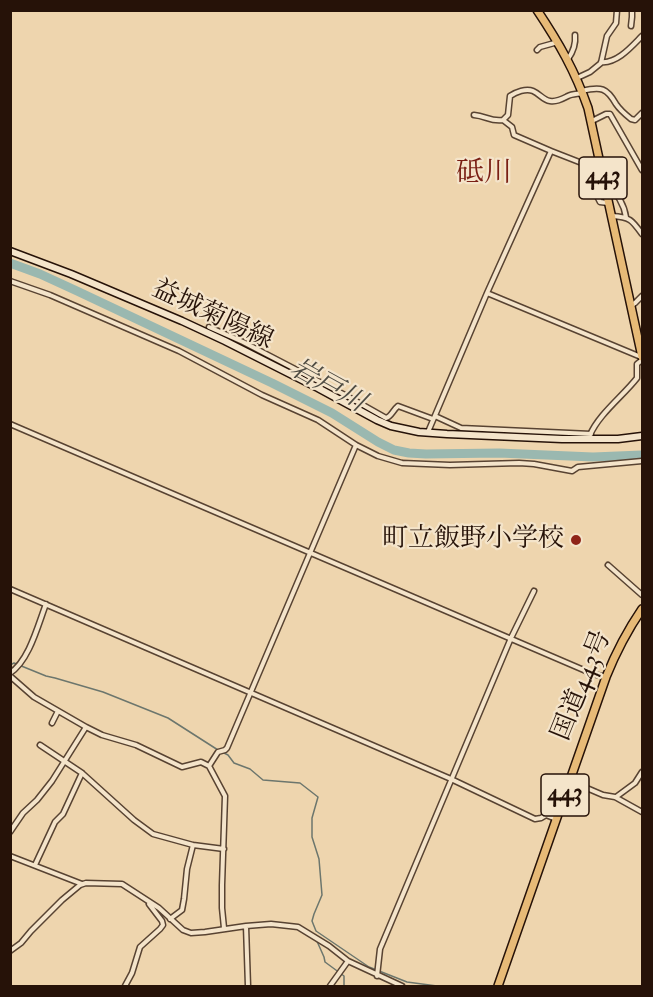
<!DOCTYPE html>
<html>
<head>
<meta charset="utf-8">
<style>
  body { margin:0 }
  #map { position:relative; width:653px; height:997px; overflow:hidden; background:#eed5ae; font-family:"IM FELL Double Pica",serif }
  canvas { display:block }
  .frame { position:absolute; inset:0; border:12px solid #261208; pointer-events:none }
</style>
</head>
<body>
<div id="map">
<canvas width="653" height="997"></canvas>
<div class="frame"></div>
</div>
<script>
const g = document.querySelector('canvas').getContext('2d');
g.lineJoin = 'round';
function stroke(path, color, width, dash) {
  g.strokeStyle = color;
  g.lineWidth = width;
  g.lineCap = dash ? 'butt' : 'round';
  g.setLineDash(dash || []);
  g.stroke(path);
}
function label(font, color, halo, rows, align = 'center') {
  g.font = font + ' "IM FELL Double Pica","Noto Serif JP",serif';
  g.lineWidth = 4.5;
  g.setLineDash([]);
  g.textBaseline = 'middle';
  g.strokeStyle = halo;
  g.fillStyle = color;
  for (const [text, x, y, turn = 0] of rows) {
    g.save();
    g.translate(x, y);
    g.rotate((+turn || 0) * Math.PI / 180);
    g.textAlign = isNaN(turn) ? turn : align;
    if (halo) g.strokeText(text, 0, 0);
    g.fillText(text, 0, 0);
    g.restore();
  }
}
stroke(new Path2D(`
  M10 665 14 663 46 676 55 678 103 692 168 718 218 750
  M222 752 228 755 234 763 250 769 263 780 300 783 318 797 312 818V837L319 859 322 895 314 914 312 921 316 931 369 967 407 982 437 986
  M316 939 324 957 325 962 344 976V986`), '#6c766d', 1.5);
stroke(new Path2D(`
  M10 263 40 274 77 291 272 383 332 413 378 442 394 450 409 453 426 454 499 453 593 457 642 455`), '#9ab8b0', 9);
const minor = new Path2D(`
  M631 26 632 17V10
  M537 50 540 47 558 42
  M568 59C573 52 576 45 575 35
  M601 62C617 64 632 46 642 36
  M577 78 590 72 601 63 607 36 616 23 617 10
  M582 91C601 86 607 88 616 104 620 110 626 115 631 119L635 120 642 113
  M503 120 508 115 510 96C516 92 526 88 533 91 540 94 543 100 550 101 557 102 562 99 568 96 572 94 578 94 582 93
  M592 121 606 114H610L642 170
  M551 151 592 167 598 198 600 202 608 203
  M606 182C616 192 624 203 626 217
  M612 216C630 217 632 220 642 234
  M10 281 50 295 179 351 262 395 318 420 356 445 378 456 402 463 450 465 519 463 534 464 572 471 578 467 642 461
  M487 293 641 357
  M632 305 635 303 642 296
  M209 327 243 342 347 396 386 418C391 417 393 410 398 406L433 419
  M435 416 461 428 591 434
  M10 424 593 674 606 677
  M428 432 487 293 551 151 514 135 512 127 503 120C491 122 486 116 474 115
  M590 435C599 414 623 396 637 378V364L642 360
  M608 565 642 595
  M10 589 451 779 535 819 541 818 546 815 556 819
  M10 673C29 661 38 625 46 604
  M10 676 34 697 86 727 102 735 136 745 182 767 201 762 209 766 225 796 222 885V908L224 928
  M52 723 58 711
  M40 745 82 773 134 820 153 834 193 845 224 849
  M209 766 218 752 225 750 227 748 356 445
  M569 784 589 789 603 795 615 797 642 812
  M616 797 635 783 642 772
  M10 832 23 813 37 800 52 781 86 727
  M10 856 82 884
  M35 865 55 822 63 814 82 773
  M170 919 182 910 184 899 187 869 193 845
  M246 926 248 986
  M10 951 21 943 31 931 62 900 80 885 86 883 122 884 159 908 183 930 191 933 205 932 246 926 271 924 298 927 329 946 348 961 402 986
  M377 976 380 949 511 638 534 591
  M125 986 132 973 140 947 160 929 163 925 162 921 149 904
  M330 986 348 961`);
const secondary = new Path2D(`
  M10 251 71 274 182 321 225 341 318 388 377 420 391 426 419 432 447 434 562 439H618L642 436`);
const trunk = new Path2D(`
  M537 10C559 43 575 71 588 108L642 357
  M498 986 606 677C616 652 627 631 642 609`);
stroke(minor, '#584332', 7);
stroke(secondary, '#261208', 9);
stroke(trunk, '#261208', 10);
stroke(minor, '#f4e4ca', 4);
stroke(secondary, '#f4e4ca', 6);
stroke(trunk, '#e7ba77', 7);
for (const [x, y, r, color] of [
  [576,540,6,"#8f2418"]
]) {
  const dot = new Path2D();
  dot.arc(x, y, r, 0, 2 * Math.PI);
  g.fillStyle = color;
  g.fill(dot);
  stroke(dot, '#f4e4ca', 2);
}
for (const [x, y, w] of [
  [603,178,48],
  [565,795,48]
]) {
  const box = new Path2D();
  box.roundRect(x - w / 2, y - 21, w, 42, 4.5);
  g.fillStyle = '#f4e4ca';
  g.fill(box);
  stroke(box, '#261208', 1.5);
}
label('bold 24px', '#261208', null, [
  ["443",603,178],
  ["443",565,795]
]);
label('26px', '#261208', '#f4e4ca', [
  ["益城菊陽線",212,316,25],
  ["国道443号",583,686,-68]
]);
label('26px', '#261208', '#f4e4ca', [
  ["町立飯野小学校",564,540]
], 'right');
label('italic 27px', '#4f4c43', '#f4e4ca', [
  ["岩戸川",327,387,29]
]);
label('28px', '#7a1f14', '#f4e4ca', [
  ["砥川",484,175]
]);
</script>
</body>
</html>
